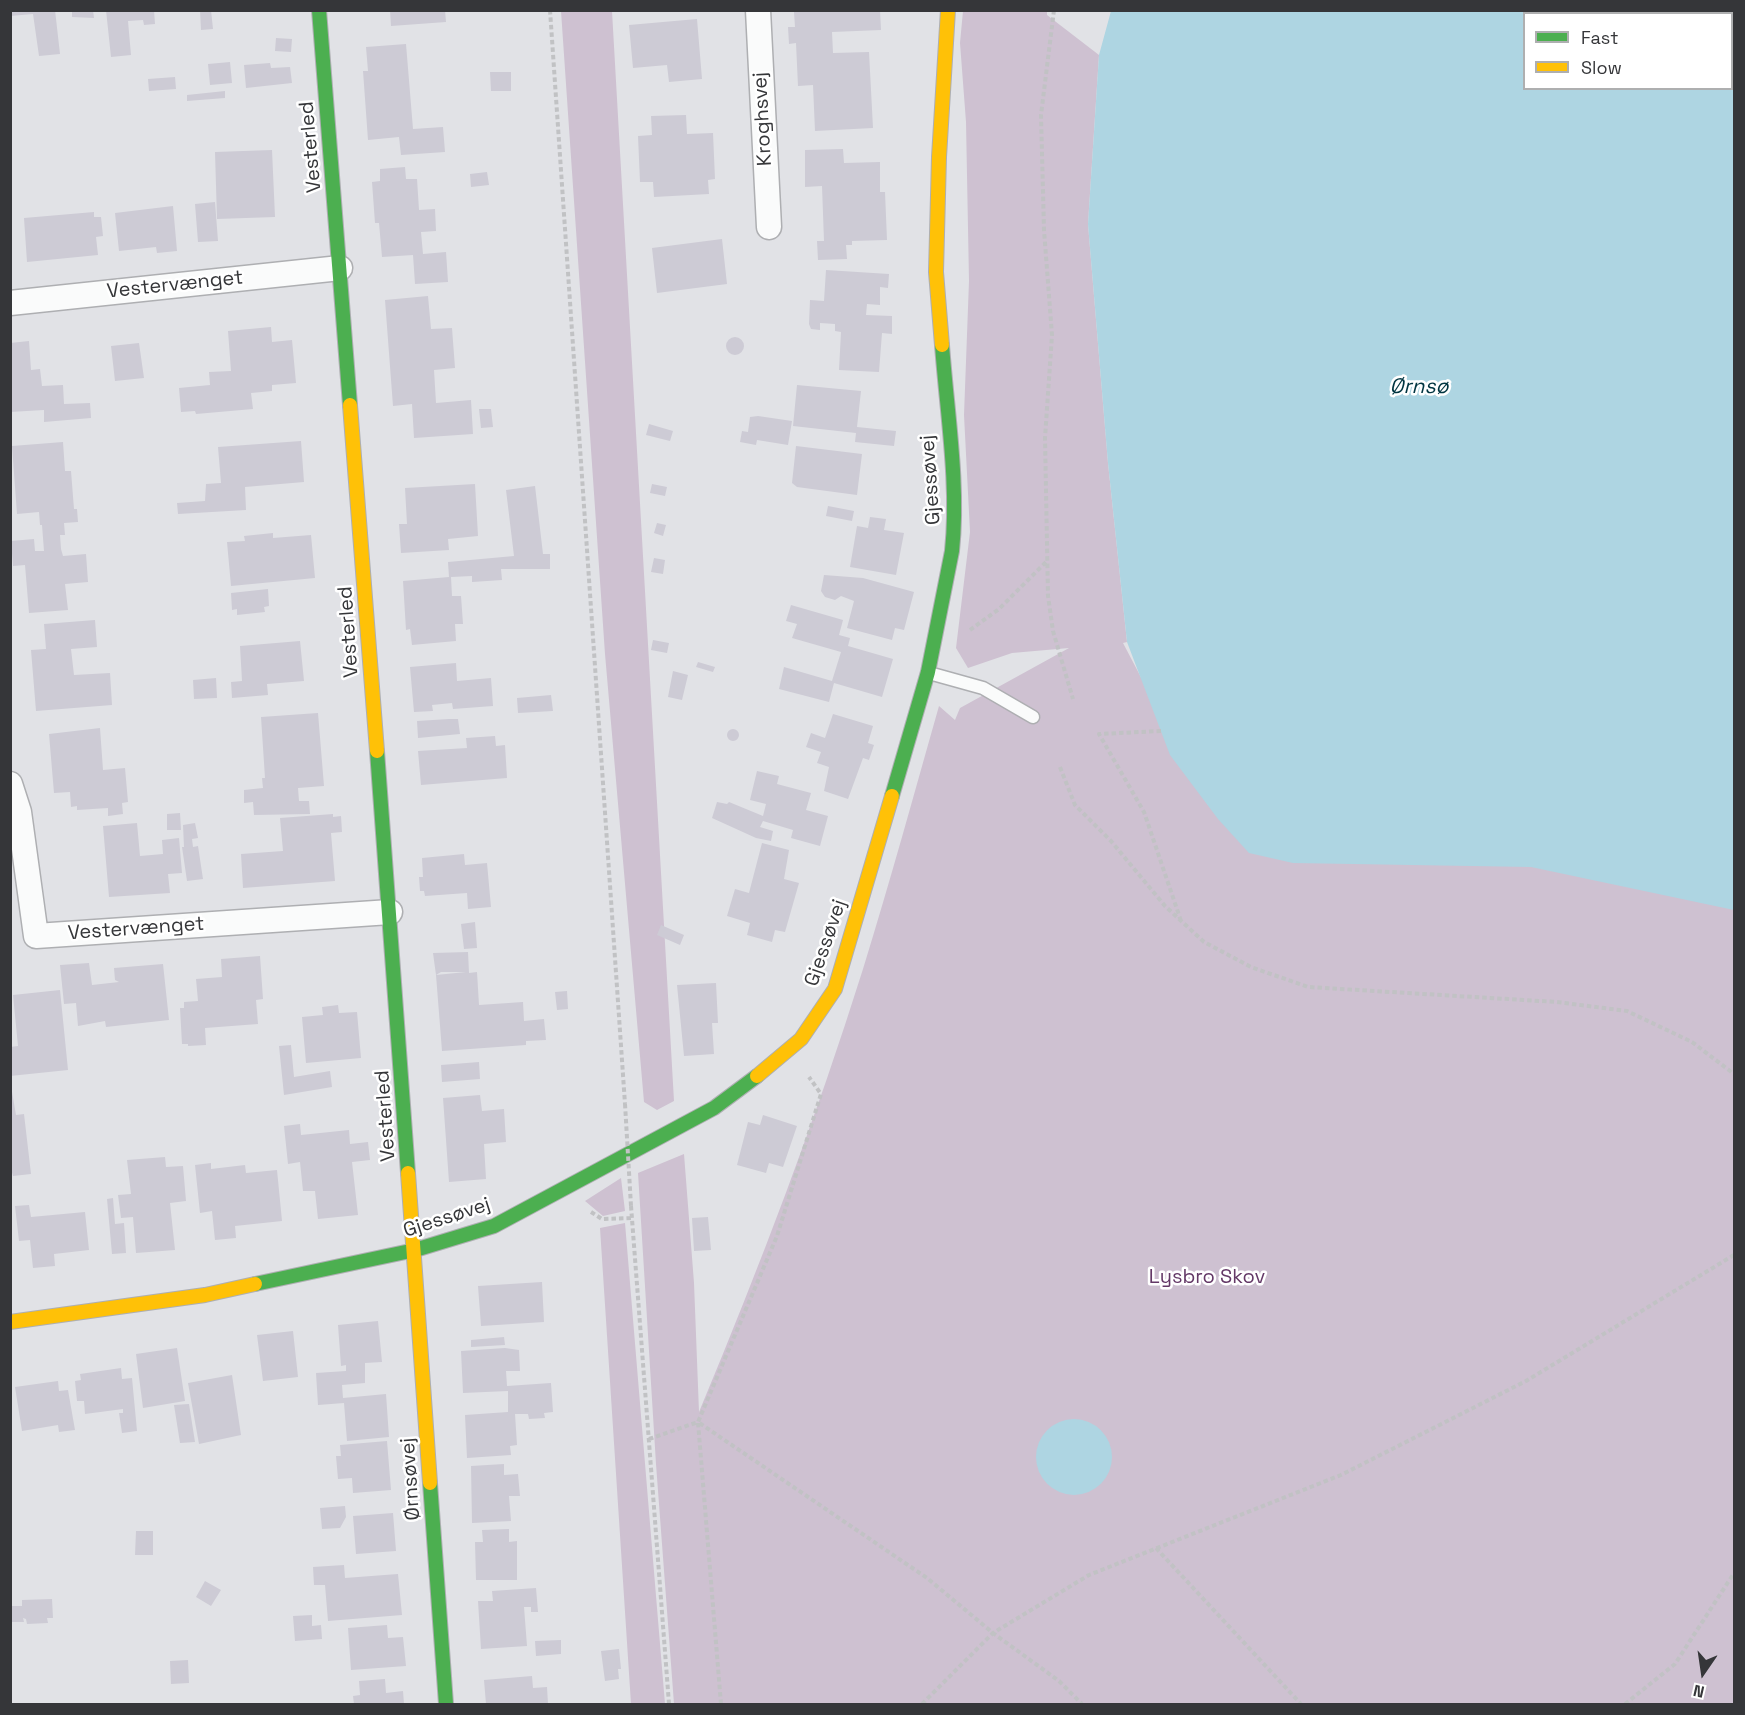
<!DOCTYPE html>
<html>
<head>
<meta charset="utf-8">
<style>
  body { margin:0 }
  #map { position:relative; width:1745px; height:1715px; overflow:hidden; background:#e1e2e6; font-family:"Space Grotesk",sans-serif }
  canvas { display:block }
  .frame { position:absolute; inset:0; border:12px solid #353639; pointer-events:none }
  .legend { position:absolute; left:1523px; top:12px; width:210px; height:78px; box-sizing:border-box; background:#fff; border:2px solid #aeafb0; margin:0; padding:8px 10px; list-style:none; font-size:18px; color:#353639 }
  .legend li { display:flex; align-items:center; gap:12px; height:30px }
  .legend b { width:30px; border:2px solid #aeafb0 }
  .north { position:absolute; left:1673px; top:1643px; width:60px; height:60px; -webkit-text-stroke:4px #fff; paint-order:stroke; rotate:193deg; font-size:16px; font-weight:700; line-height:24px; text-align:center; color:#353639 }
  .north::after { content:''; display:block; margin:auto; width:21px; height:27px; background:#353639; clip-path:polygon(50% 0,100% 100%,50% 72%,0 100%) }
</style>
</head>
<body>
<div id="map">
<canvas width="1745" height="1715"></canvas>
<div class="frame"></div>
<ul class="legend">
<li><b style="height:8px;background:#4caf50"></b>Fast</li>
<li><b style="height:8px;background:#ffc107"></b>Slow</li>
</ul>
<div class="north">N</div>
</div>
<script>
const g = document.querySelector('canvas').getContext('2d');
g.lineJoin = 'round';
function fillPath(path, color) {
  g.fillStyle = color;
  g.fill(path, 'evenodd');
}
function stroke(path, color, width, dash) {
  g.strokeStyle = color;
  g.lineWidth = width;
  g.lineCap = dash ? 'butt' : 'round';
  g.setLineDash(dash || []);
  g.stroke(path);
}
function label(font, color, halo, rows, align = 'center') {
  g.font = font + ' "Space Grotesk",sans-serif';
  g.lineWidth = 5;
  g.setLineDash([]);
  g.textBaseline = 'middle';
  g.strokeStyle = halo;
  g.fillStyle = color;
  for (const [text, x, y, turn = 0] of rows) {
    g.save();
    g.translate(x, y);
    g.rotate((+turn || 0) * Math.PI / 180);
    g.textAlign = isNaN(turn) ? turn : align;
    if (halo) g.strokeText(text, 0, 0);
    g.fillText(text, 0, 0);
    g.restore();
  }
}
fillPath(new Path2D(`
  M561 11H612L674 1101 657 1110 644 1102 605 654Z
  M963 11H1047V15L1099 55 1088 224 1108 463 1127 642 1123 643 1208 805H1734V1704H674L656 1464 638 1173 684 1154 694 1283 699 1412C760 1266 816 1119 863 969 890 882 914 794 939 706L955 720 960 708 1069 648 1012 653 968 668 956 648 970 532 964 415 969 281 966 122 960 43Z
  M621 1178 625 1211 603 1216 585 1201Z
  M625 1223 665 1704H631L600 1228Z`), '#cec1d1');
fillPath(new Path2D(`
  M1111 11H1734V910L1531 867 1293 863 1249 853 1218 819 1170 755 1127 642 1108 463 1088 224 1099 55ZM1524 14H1732V88H1524Z
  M1036 1457a38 38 0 1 1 76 0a38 38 0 1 1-76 0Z`), '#aed5e2');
fillPath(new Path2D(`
  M10 10H55L60 54 39 56 33 14 10 16Z
  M72 10H93L94 18 72 17Z
  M106 10H154L155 24 144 25 143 20 128 21 131 55 111 57Z
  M200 10H211L213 29 201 30Z
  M390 10H445L446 22 391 26Z
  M816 10H880L881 30 832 32 833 53 869 52 873 128 815 131 813 85 798 86 796 43 789 44 788 27H795L794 12Z
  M697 19 702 79 669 82 667 65 633 68 629 25Z
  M276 38 292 39 291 52 275 51Z
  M406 44 413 129 443 127 445 152 401 155 399 137 368 140 363 71H368L366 47Z
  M230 62 232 83 210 85 208 64Z
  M270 63 271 68 290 67 292 83 246 88 244 65Z
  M490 72H511V91H491Z
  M175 77 176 89 149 91 148 79Z
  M225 91V98L187 101V95Z
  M686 115 687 134 713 133 715 179 708 180 709 194 654 197 653 182H640L638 136 652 135 651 116Z
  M843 149 844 163 880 162V192H885L887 240 852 241V245H846L847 259 818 260 817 241H824L822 186 805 187V150Z
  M272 150 275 217 217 219 215 152Z
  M405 167 406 179H417L419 210 435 209 436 231 421 232 423 254 446 252 448 282 415 284 413 255 382 257 379 223H375L372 182 380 181V169Z
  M487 172 489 185 471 187 470 174Z
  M215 202 218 241 198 242 195 204Z
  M173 206 177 251 157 253 156 247 119 251 115 213Z
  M94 212V217H101L103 236 96 237 98 255 27 262 24 218Z
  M722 239 727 284 657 293 652 248Z
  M826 270 889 274 888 288 880 287V305L867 304 866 315 892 316V334L882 333 879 372 839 370 841 332 835 331V324L820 323V330L811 329 809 324 810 300 824 301Z
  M428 296 431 329 452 328 455 368 434 370 436 403 471 400 473 434 414 438 412 404 393 406 385 300Z
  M271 327 272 342 292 340 296 383 272 385V391L251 393 253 409 196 414 195 411 181 412 179 388 210 385 209 372 231 371 228 331Z
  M726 346a9 9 0 1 1 18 0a9 9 0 1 1-18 0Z
  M29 341 31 370 40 369 42 386 63 385 64 404 90 403 91 418 44 422V410L10 412V343Z
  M139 343 144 378 115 381 111 346Z
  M797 385 861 391 857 427 896 431 894 446 855 442 856 433 793 426Z
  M479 409H491L493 427 481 428Z
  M758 416 792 421 788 445 757 440 756 445 740 442 742 431 748 432 750 417Z
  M649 424 673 431 670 441 646 435Z
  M301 441 304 482 245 487 246 510 178 514 177 503 205 501 206 484 221 483 218 447Z
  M63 442 65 471H71L74 509H77L78 522 64 523 65 535H60L61 549 63 556 86 554 88 582 65 584 68 610 29 613 25 565 13 566 11 541 34 539 35 551H44L42 525H40L39 512 17 514 12 446Z
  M796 446 862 454 857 495 797 487 792 483Z
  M475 484 478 536 448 539 449 550 401 553 399 524H407L405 488Z
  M652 484 667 487 665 496 650 493Z
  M535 486 543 554H550V569H501L502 580 472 582V576L451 577 452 596H461L463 624H455L456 641 412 645 410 629 406 630 403 581 449 577 448 562 514 556 506 490Z
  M828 506 854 511 852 521 826 516Z
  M870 517 886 519 884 530 904 533 896 575 850 567 857 526 868 528Z
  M657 523 666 525 663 536 654 533Z
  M273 533V538L311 535 315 578 231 586 227 542 245 541 244 536Z
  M654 558 665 560 663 574 651 572Z
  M824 575 863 578 914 592 904 630 895 628 892 640 847 628 854 601 841 596 835 600 825 597 821 591Z
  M268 589 269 606 264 607 265 612 237 615V609L232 610 231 593Z
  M791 605 843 620 839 635 850 638 848 646 893 659 882 697 834 683 829 702 779 689 784 667 832 681 841 652 792 638 797 624 786 621Z
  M95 620 97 647 71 649 74 675 110 673 112 705 36 711 31 650 46 649 44 624Z
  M653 640 669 643 667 653 651 650Z
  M300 641 304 681 267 684 268 695 232 698 231 682 242 681 240 646Z
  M698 662 715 667 713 672 696 667Z
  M456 663 457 681 491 678 493 706 453 709 452 703 432 705 433 711 414 712 410 667Z
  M673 671 688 675 682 700 668 697Z
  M216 678 217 698 194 699 193 680Z
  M551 695 553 711 518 713 517 698Z
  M318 713 324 786 298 788 299 801H309L310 814 254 815 253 802 244 803V790L263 788 262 778H265L261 717Z
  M833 714 873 726 868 743 874 745 869 760 863 758 848 799 824 791 829 767 817 763 821 752 806 747 811 733 825 738Z
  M449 719H458L460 734 418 738 417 721Z
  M100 728 103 770 125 768 128 802 122 803 123 814 108 816V808L77 810V806L71 807 70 792 54 793 49 734Z
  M727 735a6 6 0 1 1 12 0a6 6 0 1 1-12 0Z
  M495 736 496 746 505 745 507 778 421 785 418 751 467 748 466 738Z
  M757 771 779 776 777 784 811 793 806 810 828 816 820 846 791 838 793 830 763 821 760 827 773 831 771 841 756 838 712 818 717 802 727 804 729 802 763 816 766 804 750 800Z
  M180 813 181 830H167V814Z
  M333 814V817L341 816 342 832 331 833 335 881 243 888 241 854 283 851 280 818Z
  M137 823 140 856 163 854 162 840 179 838 182 873 168 874 170 893 109 897 103 826Z
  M195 823 198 838 192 839 193 847 198 846 203 879 187 881 182 847H184L183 825Z
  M762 843 789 850 784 879 799 883 785 932 775 930 772 942 747 935 750 923 727 916 735 889 749 893Z
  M464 854 465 865 487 863 491 907 468 909 467 893 425 896 424 891H420L419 877H423L422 858Z
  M475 922 477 948 464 949 461 924Z
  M661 925 684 935 680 945 657 935Z
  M468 952 469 973 477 972 479 1005 523 1002 524 1021 544 1019 546 1040 526 1041V1045L442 1051 436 975 466 972H441L436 975 433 953Z
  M260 956 263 999 256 1000 258 1024 205 1028 206 1045 188 1046V1044H182L180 1008H184V1002L198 1001 196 979 222 977 221 959Z
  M89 963 92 985 119 982 115 980 114 968 163 964 169 1020 106 1027 105 1021 78 1026 76 1003 64 1004 60 965Z
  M716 983 718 1023H712L714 1054 684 1056 677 985Z
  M60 990 68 1070 10 1076V1047L18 1046 13 995Z
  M567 991 568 1009 557 1010 555 992Z
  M338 1005 339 1013 357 1012 361 1058 306 1063 302 1017 323 1015 322 1007Z
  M291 1045 294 1077 330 1071 332 1087 284 1095 279 1046Z
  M479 1062 480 1079 442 1082 441 1065Z
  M10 1080 16 1115 24 1114 31 1174 13 1176 10 1166Z
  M480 1095 482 1111 504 1109 506 1142 484 1144 486 1179 449 1182 443 1098Z
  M763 1115 797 1126 783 1167 769 1163 766 1173 737 1165 748 1122 760 1125Z
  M300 1124 301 1135 349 1130 350 1144 368 1142 370 1160 352 1162 358 1215 318 1219 315 1191H303L300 1162 288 1164 284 1126Z
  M165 1157 166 1167 183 1166 186 1201 170 1203 175 1250 136 1253 133 1217 121 1218 118 1195 131 1194 127 1160Z
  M211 1163V1169L245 1165 246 1173 277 1170 282 1221 235 1226 236 1238 215 1240 212 1211 200 1213 195 1165Z
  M113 1198 115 1224 124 1223 126 1253 112 1254 107 1199Z
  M29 1205 31 1217 85 1212 89 1250 54 1254 55 1266 33 1268 30 1240 19 1241 15 1206Z
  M708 1217 711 1250 694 1251 692 1218Z
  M542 1282 544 1322 481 1326 478 1286Z
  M378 1321 382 1362 365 1363V1383L342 1385 343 1398 386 1394 389 1437 347 1441 344 1403 318 1405 316 1373 346 1371V1365L341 1366 338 1325Z
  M293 1331 298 1377 263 1381 257 1335Z
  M504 1337 505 1345 471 1347V1340Z
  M177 1348 185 1401 143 1408 136 1354Z
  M505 1348 519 1350 520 1371H506L507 1386 551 1383 553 1412 544 1413 545 1418 529 1419 528 1414H515L517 1445 510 1446 511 1455 467 1458 465 1415 508 1412V1391L463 1393 461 1351Z
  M121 1368 122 1379 132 1378 137 1431 122 1433 119 1413H123V1409L85 1414 84 1401H77L75 1381 81 1380 80 1374Z
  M232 1375 241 1435 199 1444 188 1383Z
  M58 1381 59 1391 68 1390 75 1430 59 1432 58 1425 22 1431 15 1387Z
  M189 1404 195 1442 180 1443 174 1405Z
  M387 1441 391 1490 353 1493 352 1478 338 1479 336 1456H341L340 1445Z
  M504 1464V1475L518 1474 520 1496H509L511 1521 472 1523 471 1466Z
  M345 1506 346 1517 340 1528 322 1529 320 1508Z
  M393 1513 396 1551 356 1554 353 1516Z
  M509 1529V1542L517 1541V1580H476L475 1542H483L482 1530Z
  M136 1531H153V1555H135Z
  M344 1565 345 1578 398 1574 402 1615 328 1621 325 1585H314L313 1567Z
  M205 1581 221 1590 211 1606 196 1597Z
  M536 1588 538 1612H531V1607H524L527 1646 481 1649 478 1601H493L492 1591Z
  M52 1599 53 1618H47L48 1623 27 1624 26 1619 23 1618 24 1622H10V1606H22V1600Z
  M312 1615V1626L321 1625 322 1639 295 1641 293 1616Z
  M387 1625 388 1638 403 1637 406 1666 351 1670 348 1628Z
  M561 1640V1654L536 1656 535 1641Z
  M619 1649 621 1669H618L619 1679 605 1681 601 1651Z
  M188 1660 189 1683 171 1684 170 1661Z
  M532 1676 533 1688 547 1687 548 1704H486L484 1680Z
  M385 1679 386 1693 403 1691 404 1704H354L353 1696 360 1695 359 1681Z`), '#cdcbd5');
const lane = new Path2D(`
  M929 673 983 688 1033 717`);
const street = new Path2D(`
  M758 10 769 227
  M10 303 340 268
  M10 784 19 812 36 936 390 912`);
const fast = new Path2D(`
  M319 10 350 405
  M377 751 408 1173
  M892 796 928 672 952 551C959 484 947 413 942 345
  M255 1284 415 1250 494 1226 714 1108 757 1076
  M430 1483 446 1704`);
const slow = new Path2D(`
  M942 345 936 272 939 157 948 10
  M350 405 377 751
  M757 1076 801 1039 835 989 892 796
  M408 1173 430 1483
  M10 1322 205 1295 255 1284`);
stroke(lane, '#aeafb2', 15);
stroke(street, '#aeafb2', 27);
stroke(fast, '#aeafb2', 16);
stroke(slow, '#aeafb2', 16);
stroke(new Path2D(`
  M550 10 625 1104
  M1054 10 1041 115 1044 230 1052 335 1045 438 1048 596 1053 631 1073 699
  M970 630 999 609 1047 561
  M1161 731 1099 734 1144 812 1181 921
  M1060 767 1075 805 1111 841 1165 906 1204 942 1251 967 1308 987 1557 1002 1627 1011 1692 1042 1734 1074
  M631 1206 669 1704
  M591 1212 602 1219 632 1218
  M649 1439 698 1422 777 1236 821 1094 809 1077
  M1156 1548 1301 1704
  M721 1704 698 1422 927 1578 993 1633 1059 1681 1082 1704
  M922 1704 993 1633 1089 1575 1341 1475 1526 1381 1734 1255
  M1625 1704 1675 1664 1734 1573`), '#c1c2c4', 4, [4.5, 3]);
stroke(lane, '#fafbfb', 12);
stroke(street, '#fafbfb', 24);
stroke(fast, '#4caf50', 14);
stroke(slow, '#ffc107', 14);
stroke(new Path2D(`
  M625 1104 631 1206`), '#c1c2c4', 4, [4.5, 3]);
label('20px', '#353639', '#fff', [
  ["Kroghsvej",763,119,-93],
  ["Vesterled",311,147,-95],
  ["Vestervænget",175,285,-6],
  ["Gjessøvej",931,480,-94],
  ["Vesterled",349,632,-94],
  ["Vestervænget",136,929,-4],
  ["Gjessøvej",826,943,-71],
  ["Vesterled",386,1116,-94],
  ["Gjessøvej",447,1218,-18],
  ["Ørnsøvej",411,1479,-94]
]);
label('20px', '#643967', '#fff', [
  ["Lysbro Skov",1207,1278]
]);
label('italic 21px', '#003541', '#fff', [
  ["Ørnsø",1419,387]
]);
</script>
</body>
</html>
